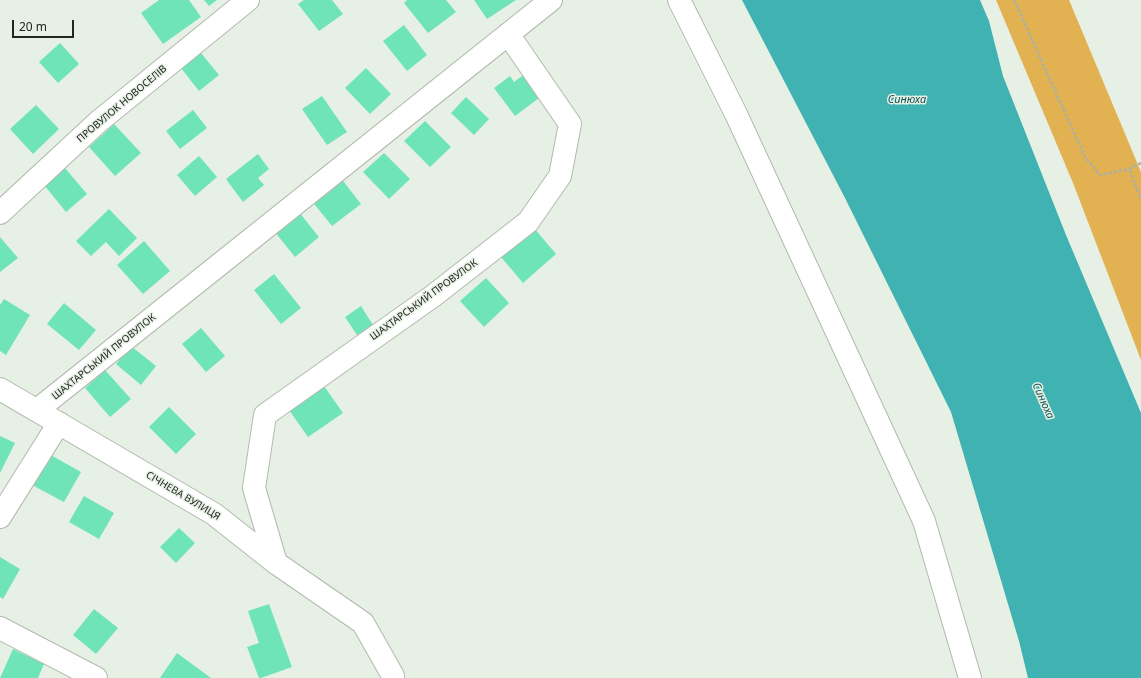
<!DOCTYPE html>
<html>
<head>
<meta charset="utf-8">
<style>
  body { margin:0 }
  #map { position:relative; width:1141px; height:678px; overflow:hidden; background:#e7f0e4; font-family:"Noto Sans",sans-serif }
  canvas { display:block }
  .scale { position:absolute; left:12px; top:20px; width:62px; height:18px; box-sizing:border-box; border:2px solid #222621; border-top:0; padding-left:5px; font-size:12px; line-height:14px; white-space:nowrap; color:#222621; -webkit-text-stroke:3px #e7f0e4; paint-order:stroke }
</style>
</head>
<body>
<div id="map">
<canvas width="1141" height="678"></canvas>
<div class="scale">20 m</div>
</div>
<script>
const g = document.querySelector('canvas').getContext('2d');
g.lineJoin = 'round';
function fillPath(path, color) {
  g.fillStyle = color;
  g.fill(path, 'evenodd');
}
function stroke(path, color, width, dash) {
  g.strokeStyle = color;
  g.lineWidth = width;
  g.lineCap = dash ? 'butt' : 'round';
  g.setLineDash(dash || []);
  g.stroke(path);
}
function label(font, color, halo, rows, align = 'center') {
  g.font = font + ' "Noto Sans",sans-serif';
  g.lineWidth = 3;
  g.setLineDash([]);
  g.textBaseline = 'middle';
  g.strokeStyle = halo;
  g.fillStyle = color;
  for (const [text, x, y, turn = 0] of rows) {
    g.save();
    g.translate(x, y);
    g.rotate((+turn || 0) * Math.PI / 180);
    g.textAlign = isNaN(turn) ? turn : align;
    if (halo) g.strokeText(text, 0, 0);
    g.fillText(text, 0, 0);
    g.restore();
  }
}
fillPath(new Path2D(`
  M996 0H1069L1141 172V360L1073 183Z`), '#e2b152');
fillPath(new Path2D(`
  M742 0H980L989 21 1003 76 1066 235 1141 413V678H1028L1019 641 951 412 845 198Z`), '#40b2b1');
fillPath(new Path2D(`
  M159 0H189L201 17 163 44 141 13Z
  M204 0H217L209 6Z
  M304 0H332L343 14 319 31 298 4Z
  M407 0H446L456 12 428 33 404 3Z
  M474 0H516L487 19Z
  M404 25 427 55 407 71 383 41Z
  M60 43 79 64 58 83 39 62Z
  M201 53 219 75 199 91 181 68Z
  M366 68 391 94 370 114 345 88Z
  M526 73 543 95 515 116 494 88 510 76 514 82Z
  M322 96 347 132 327 145 302 109Z
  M466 97 489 119 474 135 451 113Z
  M36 105 59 129 33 154 10 129Z
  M193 110 207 128 180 149 166 131Z
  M425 121 451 147 430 167 404 141Z
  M114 124 141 153 115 176 89 147Z
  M384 153 410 179 389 199 363 172Z
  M258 154 269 169 258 178 264 185 243 202 226 179Z
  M199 156 217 177 195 196 177 175Z
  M65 168 87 194 66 212 44 185Z
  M340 177 361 204 332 226 311 200Z
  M109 209 137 238 119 256 106 242 91 256 76 241Z
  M298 211 319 237 295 257 274 231Z
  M534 228 556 254 523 283 501 257Z
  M0 237 18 258 0 272Z
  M144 241 170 271 143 294 117 265Z
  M274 274 301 308 281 324 254 290Z
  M486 278 509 303 484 327 460 301Z
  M4 299 30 315 6 355 0 351V305Z
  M64 303 96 330 79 350 47 324Z
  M361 306 373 325 357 335 345 317Z
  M201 328 225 356 206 372 182 344Z
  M131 346 156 366 141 385 116 364Z
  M105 370 131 399 110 417 85 388Z
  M324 386 343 413 308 437 289 410Z
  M169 407 196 434 176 454 149 427Z
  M0 436 15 443 0 473Z
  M49 454 81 472 64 502 32 485Z
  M84 496 114 513 99 539 69 522Z
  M179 528 195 543 176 563 160 547Z
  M0 557 20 569 3 599 0 597Z
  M269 604 292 667 261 678H259L247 647 259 643 248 611Z
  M94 609 118 628 96 654 73 635Z
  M13 649 44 664 38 678H0Z
  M177 653 211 678H160Z`), '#6fe4b8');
const minor = new Path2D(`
  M679 0 736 114 924 521 970 678
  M0 213 98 122 248 0
  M0 389 214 514 276 563 363 623 393 676V678
  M37 410 551 0
  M0 517 59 423
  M276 563 254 488 265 415 433 296 528 222 560 176 570 124 508 34
  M0 628 96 678`);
stroke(minor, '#b2baaf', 24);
stroke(new Path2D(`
  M1014 0 1085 157 1100 175 1129 169
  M1141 163 1129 169 1141 199`), '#a9b1a7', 2.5, [3, 2]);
stroke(minor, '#fff', 22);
label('10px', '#222621', '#e7f0e4', [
  ["ПРОВУЛОК НОВОСЕЛІВ",122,104,-40],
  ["ШАХТАРСЬКИЙ ПРОВУЛОК",424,300,-36],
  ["ШАХТАРСЬКИЙ ПРОВУЛОК",104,357,-39],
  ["СІЧНЕВА ВУЛИЦЯ",183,496,31]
]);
label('italic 11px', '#0f5151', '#e7f0e4', [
  ["Синюха",907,100],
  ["Синюха",1043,401,66]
]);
</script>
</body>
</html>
